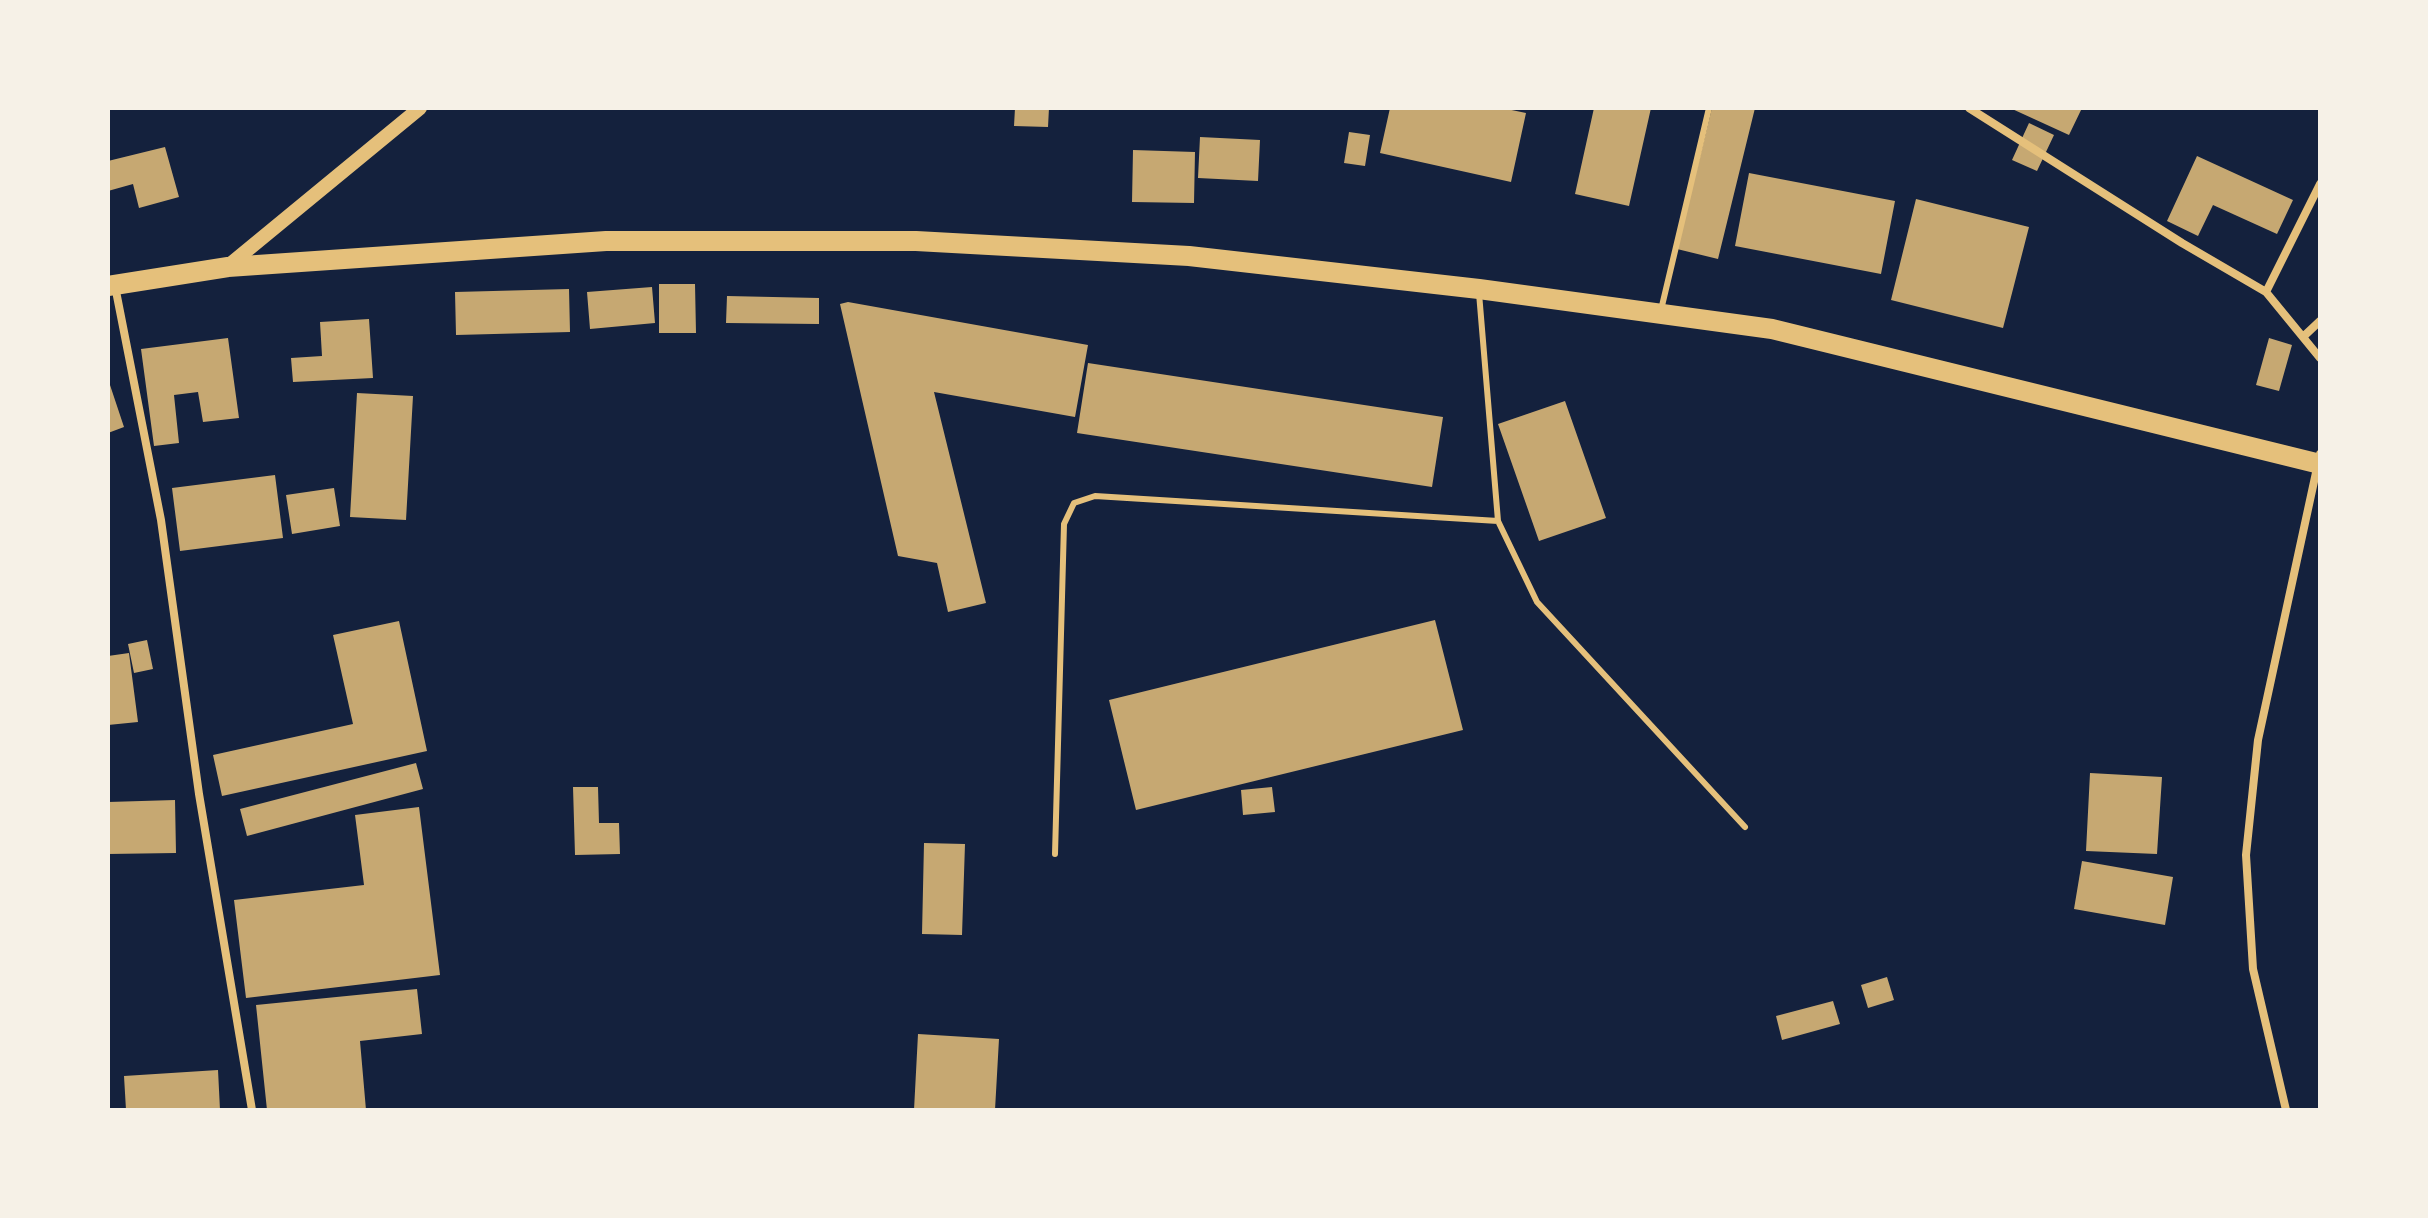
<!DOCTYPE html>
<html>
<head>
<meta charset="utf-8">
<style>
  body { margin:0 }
  #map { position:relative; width:2428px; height:1218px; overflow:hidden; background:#14213d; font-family:"PT Sans",sans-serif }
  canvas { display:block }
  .frame { position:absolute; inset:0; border:110px solid #f6f1e7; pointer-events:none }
</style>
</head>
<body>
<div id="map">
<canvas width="2428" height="1218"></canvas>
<div class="frame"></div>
</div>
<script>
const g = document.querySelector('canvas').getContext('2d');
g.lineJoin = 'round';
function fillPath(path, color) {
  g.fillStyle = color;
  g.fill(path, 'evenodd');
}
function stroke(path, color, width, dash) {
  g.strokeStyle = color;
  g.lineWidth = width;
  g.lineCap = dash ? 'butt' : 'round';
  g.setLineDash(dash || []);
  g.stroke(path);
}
fillPath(new Path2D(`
  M1015 108H1049L1048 127 1014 126Z
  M1390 108H1502L1526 113 1511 182 1380 153Z
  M1594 108H1651L1629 206 1575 194Z
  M1712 108H1755L1718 259 1677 249Z
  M2010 108H2082L2069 135Z
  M2029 123 2054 135 2037 171 2012 160Z
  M1349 132 1370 135 1365 166 1344 163Z
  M1200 137 1260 140 1258 181 1198 178Z
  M165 147 179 197 139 208 133 184 108 191V161Z
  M1133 150 1195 152 1194 203 1132 202Z
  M2197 156 2293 200 2277 234 2213 205 2198 236 2167 221Z
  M1749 173 1895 201 1881 274 1735 246Z
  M1916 199 2029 227 2003 328 1891 300Z
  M659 284H695L696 333H659Z
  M652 287 655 323 590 329 587 292Z
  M569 289 570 332 456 335 455 292Z
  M727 296 819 298V324L726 323Z
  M848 302 1088 345 1075 417 934 392 986 603 948 612 937 563 898 556 840 304Z
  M369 319 373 378 293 382 291 358 322 356 320 322Z
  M228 338 239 418 203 422 198 392 174 395 179 443 154 446 141 349Z
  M2269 338 2292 345 2279 391 2256 385Z
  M1088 363 1443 417 1432 487 1077 433Z
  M108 379 124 427 108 433Z
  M357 393 413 396 406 520 350 517Z
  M1565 401 1606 518 1539 541 1498 424Z
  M275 475 283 538 180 551 172 488Z
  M334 488 340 526 292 534 286 495Z
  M1435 620 1463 730 1136 810 1109 700Z
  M399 621 427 751 222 796 213 755 353 724 333 635Z
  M147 640 153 669 134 673 128 644Z
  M129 653 138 722 108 725V656Z
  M416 763 423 789 247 836 240 809Z
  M2090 773 2162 777 2157 854 2086 851Z
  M573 787H598L599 823H619L620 854 575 855Z
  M1272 787 1275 812 1243 815 1241 790Z
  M175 800 176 853 108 854V802Z
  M419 807 440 975 246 998 234 900 364 885 355 815Z
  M924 843 965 844 962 935 922 934Z
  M2082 861 2173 877 2165 925 2074 909Z
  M1887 977 1894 1000 1868 1008 1861 985Z
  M417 989 422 1034 360 1041 366 1110H267L256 1005Z
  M1833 1001 1840 1024 1782 1040 1776 1016Z
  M918 1034 999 1039 995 1110H914Z
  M218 1070 220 1110H126L124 1076Z`), '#c6a872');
stroke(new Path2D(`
  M1479 293 1498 521 1537 602 1745 827
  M1661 310 1709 108
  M1055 854 1064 524 1074 503 1095 496 1498 521`), '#e5c07b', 6);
stroke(new Path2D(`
  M1969 108 2182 243 2266 292 2320 358
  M115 286 161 520 199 794 252 1110
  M2266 292 2320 184
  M2304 336 2320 321
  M2286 1110 2253 969 2246 855 2258 740 2320 454`), '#e5c07b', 8);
stroke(new Path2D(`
  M228 266 420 108`), '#e5c07b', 14);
stroke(new Path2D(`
  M108 286 228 267 606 241H916L1189 256 1479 289 1772 329 2320 464`), '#e5c07b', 20);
</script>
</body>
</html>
